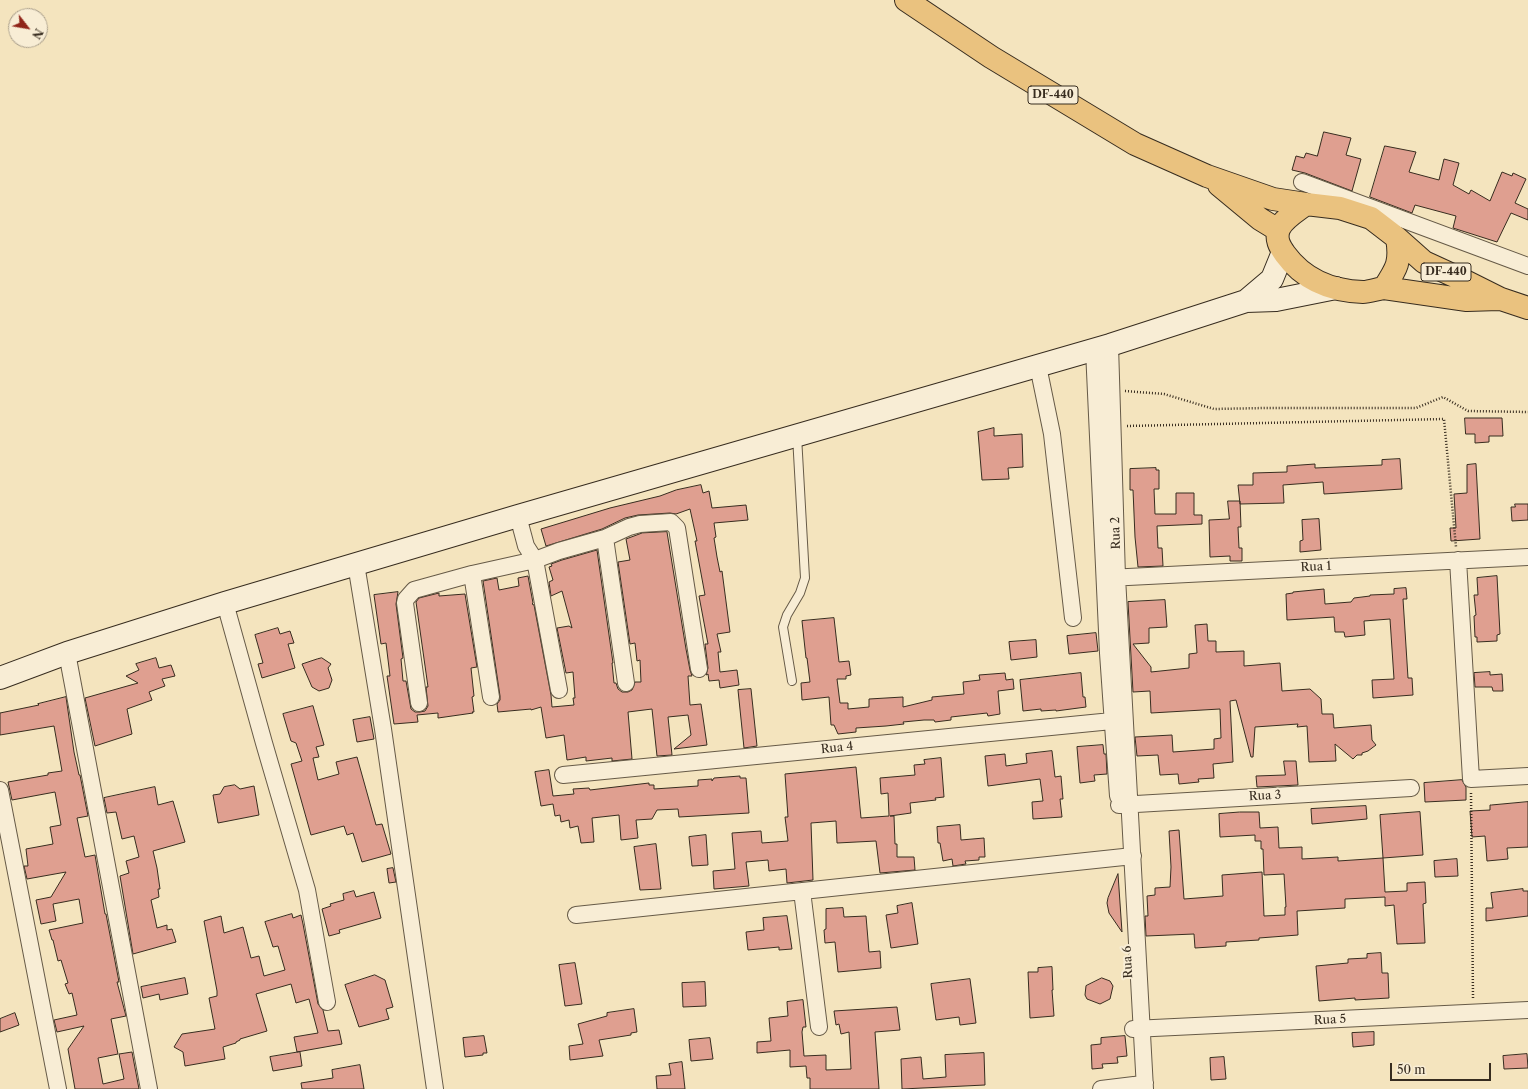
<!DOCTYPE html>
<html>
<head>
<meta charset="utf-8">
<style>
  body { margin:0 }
  #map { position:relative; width:1528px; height:1089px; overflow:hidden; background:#f4e4be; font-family:"Libre Caslon Text",serif }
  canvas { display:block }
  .north { position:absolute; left:8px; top:8px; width:40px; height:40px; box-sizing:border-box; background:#f8edd5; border:1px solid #aba08c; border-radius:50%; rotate:121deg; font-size:11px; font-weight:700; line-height:16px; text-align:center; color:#372c1f }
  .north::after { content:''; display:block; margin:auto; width:14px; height:18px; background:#8f2418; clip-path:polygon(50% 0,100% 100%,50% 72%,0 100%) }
  .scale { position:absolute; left:1390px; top:1063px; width:101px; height:18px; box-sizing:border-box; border:2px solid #372c1f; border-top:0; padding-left:5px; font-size:12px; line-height:14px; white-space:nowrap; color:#372c1f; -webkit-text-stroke:3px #f8edd5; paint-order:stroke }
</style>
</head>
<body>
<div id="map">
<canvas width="1528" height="1089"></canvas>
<div class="north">N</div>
<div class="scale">50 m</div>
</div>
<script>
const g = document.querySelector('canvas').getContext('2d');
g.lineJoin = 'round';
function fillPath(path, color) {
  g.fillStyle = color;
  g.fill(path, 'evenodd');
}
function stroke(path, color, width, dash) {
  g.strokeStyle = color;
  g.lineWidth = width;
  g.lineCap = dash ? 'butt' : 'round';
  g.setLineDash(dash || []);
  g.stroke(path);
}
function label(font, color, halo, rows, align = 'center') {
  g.font = font + ' "Libre Caslon Text",serif';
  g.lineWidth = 4;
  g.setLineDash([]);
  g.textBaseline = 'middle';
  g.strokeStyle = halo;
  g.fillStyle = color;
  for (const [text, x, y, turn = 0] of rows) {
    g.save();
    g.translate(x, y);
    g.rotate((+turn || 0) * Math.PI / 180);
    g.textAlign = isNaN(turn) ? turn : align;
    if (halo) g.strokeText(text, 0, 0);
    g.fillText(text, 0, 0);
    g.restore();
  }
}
const building = new Path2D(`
  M1324 132 1351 138 1346 155 1361 159 1352 191 1305 173 1292 170 1296 156 1304 158 1306 153 1317 156Z
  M1385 146 1416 152 1409 172 1439 180 1444 159 1459 163 1453 185 1469 194 1471 190 1490 201 1502 172 1512 176 1513 173 1526 179 1515 203 1528 209V220L1511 213 1497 242 1453 228 1456 216 1415 205 1412 213 1370 197Z
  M1465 418H1502L1503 436H1489V442L1475 443V434H1466Z
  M994 428V436L1022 434 1023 467 1008 468 1009 479 982 480 978 432Z
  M1400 459 1402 489 1324 494 1323 482 1283 485 1284 503 1240 504 1238 485H1253V473L1287 472V466L1315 464V468L1382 465V460Z
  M1476 464 1480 539 1451 541 1450 528H1456L1454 494 1467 493V465Z
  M1156 468V470H1159V489H1154L1155 514H1176V493H1194V515H1202V524L1157 526 1158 548H1162L1163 566 1138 567 1135 537 1133 490H1130V469Z
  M701 485 703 493 709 491 712 508 746 505 748 520 714 523 716 537 714 538 717 557 720 572 722 571 730 632 717 634 721 652H718L720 672 737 670 739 685 720 688 719 680 709 681 708 674 706 675 708 668 705 644H708L699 596 705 595 695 541H697L690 509 676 514 670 513 638 515 625 518 602 529 546 546 541 529 610 508 660 496 676 490Z
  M1228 501H1240L1241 527H1238L1239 548H1242V561H1230V556L1210 557 1209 520 1229 519Z
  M1515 504H1528V520L1512 521 1511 507H1515Z
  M1319 519 1321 550 1300 552V541L1303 540 1302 520Z
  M667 532 686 649 690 670 692 676H688L690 705 701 704 707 745 674 749 691 735 688 715 668 717 672 755 657 756 652 709 628 712 632 759 612 761V758L586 761V757L567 760 564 735 546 738 541 707 531 710V709L498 712 497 704 500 700V696L483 581 497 578 499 590 519 586 518 578 528 576 533 603 532 604 534 605 551 695 552 707 574 705 573 698H575L573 672 566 673 557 628 569 626 572 628 562 591 551 596 549 582 553 580 549 567 552 566 551 564 562 560 597 550 613 663H612L614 683H616L618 689 622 692H628L632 690 635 682H641L640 660 637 661 635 643 630 644 618 562 630 560 626 539 642 533Z
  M1497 576 1500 634 1497 635V641L1477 642V637H1475L1474 616 1476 615 1474 595H1478L1477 578Z
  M1406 588 1407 599H1403L1408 678H1412L1413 695 1373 698 1372 680 1394 679 1390 619 1364 621 1365 635 1345 637 1344 632H1335L1334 617 1287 620 1286 594 1293 593V592L1324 589 1325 604 1351 602 1354 598 1370 596V595L1394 594V589Z
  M398 592 396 604 403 658 401 659 403 681H406L411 709 415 712H420L425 711 428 706 426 687H428L416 602 419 598 439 593V596L465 594 477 667 471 668 474 696 472 697 474 712H472L473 713 438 718V713L417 715 418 722 394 724 387 676H390L386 643 381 644 374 595Z
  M1165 600 1167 627 1149 628V643L1133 644 1151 667V672L1189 668V654L1197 653 1195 625 1207 624 1208 641H1216V652L1244 651V666L1280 663 1282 691 1310 689 1321 699 1322 714H1333L1334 728 1371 725 1372 740 1376 745 1368 751 1362 753V755H1357L1353 759 1335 744 1336 761 1309 762 1307 726 1297 727 1298 724 1255 727 1253 757H1251L1236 700 1230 701 1233 762 1213 764 1214 778 1198 779 1199 782 1179 784 1178 774 1160 775 1158 755 1137 756 1135 737 1172 735 1173 752 1214 749V739L1221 738 1220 709 1151 713 1150 691 1133 692 1128 602Z
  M834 618 839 662 849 661 851 675 846 676V679H837L840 703H848V709L869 707V699L903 697V707L932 700V697L964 694 963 682 980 680 979 675 1005 673 1006 680 1013 679 1014 689 998 691 1000 714 988 716 987 713 951 717V720L935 722 934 720H924L903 722 904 724 886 726 856 728V732L838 734 834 725H831L829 697 802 700 801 683 810 682 807 658H806L802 621Z
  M278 628 280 634 290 631 294 643 288 644 295 668 262 678 258 664 263 663 255 635Z
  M1096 633 1098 651 1069 654 1067 636Z
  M1036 640 1037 657 1011 660 1009 642Z
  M156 658 159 668 171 665 175 676 162 679 165 686 149 692 152 700 127 709 132 734 95 746 85 698 138 683 126 676 139 670 136 664Z
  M322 658 331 664 328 668 332 680 329 688 319 691 312 687 302 664 317 659Z
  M1490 672V675L1502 674 1503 691H1493L1492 687H1475L1474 673Z
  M1081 673 1083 697H1085L1086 707 1056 711V710L1041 711V709L1023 711 1020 680Z
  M751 689 757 746 744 748 738 690Z
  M66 697 74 752 79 775H80L88 816 77 818 85 857 95 855 105 914H106L119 982H117L126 1016 111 1019 118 1054 98 1058 103 1084 124 1079 119 1054 132 1052 139 1089H75L68 1049 84 1026 57 1032 54 1020 77 1015 72 993 69 994 65 984 68 983 61 960 58 961 53 940H52L49 930 83 923 79 899 53 904 56 921 41 924 36 900 51 897 66 872 27 879 24 866H28L26 849 53 844 50 827 61 825 55 792 12 800 8 782 48 775V773L62 771 54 726 0 735V713L39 705 38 704Z
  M313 706 324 745 316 747 319 757 313 758 318 780 339 774 336 762 357 757 376 825 382 824 391 854 362 862 353 833 347 835 344 826 311 835 291 764 302 761 296 743 291 741 283 714Z
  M370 717 374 739 357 742 353 720Z
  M1103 745 1104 754H1106L1107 774 1094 775 1095 781 1080 783 1077 747Z
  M1052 751 1055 777 1061 776 1063 799H1060L1062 817 1033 819 1032 802 1043 801 1040 779 988 786 985 756 1005 754 1006 766 1027 763 1026 754Z
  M941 758 944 797 935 798 936 800 910 803 911 813 890 816H894L895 844H897V857H914L915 870 880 873 876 841 837 843 836 821 811 823 813 880 787 883 786 869 769 871 768 860 746 862 749 886 714 889 713 871 735 869 732 833 761 831 762 843 788 841 785 817H788L785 774 856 767 861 818 889 816 888 793 881 794 880 778 915 775 914 765 925 764 924 760Z
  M1284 761H1296L1298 785 1257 787 1256 776 1285 775Z
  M549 770 553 796 574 794 573 789 589 788 590 790 649 783V785H654V789L698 786V780L712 779V781L714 778 740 776V778H746L749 813 679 817 678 809 657 810 652 819 636 820 638 838 621 840 619 815 592 818 594 842 581 843 578 826 570 828 569 820 561 822 560 815 555 816 553 804 541 806 535 772Z
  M1462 780 1466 787V800L1425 802 1424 783Z
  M235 785 240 789 254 786 259 815 218 823 213 795 220 794 224 787Z
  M155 787 158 805 173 801 185 842 153 851 157 868 160 889H158L159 897 151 900 157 928 167 925V930L172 929 176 942 133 954 120 876 129 873 126 861 139 857 134 836 122 839 116 812 107 813 104 798Z
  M1528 802V847L1507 848 1508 859 1487 861 1485 836 1472 837 1470 811 1490 810V805H1491Z
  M1366 806 1367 819 1312 824 1311 809Z
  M1240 812H1259L1260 828 1278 827 1279 848 1302 847V859L1338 857V861L1383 858 1385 892 1407 891V883L1425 882 1426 903 1423 904 1425 943 1397 944 1394 905 1385 906V897L1345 899V908L1297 911 1298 935 1259 938V940L1226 942V946L1195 948 1194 934 1146 936 1145 916H1148L1147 896 1155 895V888L1170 887 1171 867 1169 831 1179 830 1184 899 1223 896 1222 875 1262 872 1264 916 1285 915V907H1286L1284 874 1264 875 1263 849H1261V841H1255V835L1220 837 1219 814Z
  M1420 812 1423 855 1383 858 1380 815Z
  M960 825 961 840 984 838 985 857H979V860L965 861 966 864 953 866 952 859 943 861 940 843H938L937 827Z
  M706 835 708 865 692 866 689 837Z
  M656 844 661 889 640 890 634 847Z
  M1457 859 1458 876 1435 877 1434 861Z
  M393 868 396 882 389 883 387 869Z
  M1118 874 1122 932 1109 913 1107 903 1108 898Z
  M1523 889V891H1528V916L1486 921V908H1493L1491 893Z
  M354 891 356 897 374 892 381 918 339 930 340 933 329 936 322 909 331 906 330 904 344 900 343 894Z
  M912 903 918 944 891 948 886 915 898 913 897 906Z
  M843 908 844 917 866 916 869 952 880 951 881 968 838 972 835 942 825 943 824 930 826 929V909Z
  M292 914 293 918 301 915 303 924 318 1004 323 1010 328 1031 339 1030 342 1044 297 1052 294 1037 318 1033 309 999 296 1003 291 984 256 994 267 1031 240 1039V1040L236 1042V1043L223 1047 225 1059 185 1066 183 1052 174 1047 182 1034 215 1029 209 998 217 996V991L204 921 221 916 224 933 243 927 251 958 259 956 264 976 285 970 278 946 273 947 265 922Z
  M787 916 792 949 779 950V947L748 950 746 932 764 930 763 918Z
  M1381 953 1382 973H1388L1389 998 1355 1000V998L1319 1001 1316 966 1348 963V959L1367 958V954Z
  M575 963 582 1004 565 1006 559 965Z
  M1052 967 1053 990H1052L1054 1016 1030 1018 1028 972H1038V968Z
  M375 975 385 980 393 1007 386 1009 389 1019 359 1027 345 985Z
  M185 978 188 994 160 1000 159 994 143 998 141 987Z
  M1102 978 1110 981 1113 986 1110 999 1100 1004 1087 999 1085 995 1086 986Z
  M970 979 976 1023 960 1025 959 1017 936 1020 931 984Z
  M705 982 706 1006 683 1007 682 983Z
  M803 1000 806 1027H803L802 1032 804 1056 826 1055V1070L851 1069 849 1032 841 1034 839 1024 836 1025 834 1011 897 1007 900 1030 875 1032 879 1089H810V1078H807L806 1066 790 1067V1050L757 1053V1042L771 1041 769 1018 788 1016 787 1002Z
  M634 1009 637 1032 631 1033V1035L599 1040 603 1056 570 1060 569 1046 583 1044 578 1024 607 1016V1013Z
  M15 1013 19 1025 0 1032V1019Z
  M1374 1032V1045L1353 1047 1352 1033Z
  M484 1036 487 1053H483V1055L465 1057 463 1038Z
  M1125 1036 1127 1056 1117 1057 1118 1063 1102 1064 1103 1068 1092 1069 1091 1045 1101 1044V1038Z
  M710 1038 713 1059 691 1061 689 1040Z
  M300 1052 302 1066 273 1071 270 1057Z
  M984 1053 985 1085 902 1089 901 1059 921 1057 923 1079 946 1077 945 1055Z
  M1527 1054 1528 1068 1504 1069 1503 1056Z
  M1224 1057 1226 1079 1211 1080 1210 1058Z
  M682 1062 685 1089H657L656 1076 671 1075 669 1064Z
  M360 1065 364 1089H302L301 1083 333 1078 332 1070Z`);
fillPath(building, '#df9f90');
stroke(building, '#372c1f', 1);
const lane = new Path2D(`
  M792 681 783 627 787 615 800 593 805 578 797 436`);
const street = new Path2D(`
  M1302 182 1528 266
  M1110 345 1117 577 1145 1089
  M1094 350 1108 653 1118 796
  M1038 366 1052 434 1073 618
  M518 516 526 546 535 560 559 690
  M605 538 626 683
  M1458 560 1471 779 1528 776
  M356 564 383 729 435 1089
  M472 574 491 697
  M1108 578 1528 557
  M225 603 264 743 307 890 327 1002
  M67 653 149 1089
  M419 703 405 603 406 599 414 590 472 574 535 560 559 551 605 538 629 527 640 524 671 522 677 528 699 669
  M563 775 1122 720
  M0 790 58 1089
  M1119 805 1411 788
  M802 891 819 1027
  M576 915 1133 856
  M1133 1029 1528 1010
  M1101 1089 1134 1085 1145 1083`);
const secondary = new Path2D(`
  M1246 301 1272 279 1283 252
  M0 678 67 653 225 603 518 516 1110 345 1246 301 1276 300 1336 288`);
const primary = new Path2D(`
  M906 0 991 57 1135 144 1207 176 1273 199 1306 204
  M1219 185 1260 219 1278 230
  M1306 204 1340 208 1371 218 1397 238C1401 262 1397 268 1384 288 1377 289 1369 292 1363 292 1331 291 1304 280 1285 254 1280 247 1275 239 1279 229 1283 219 1297 211 1306 204Z
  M1397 238 1424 262 1461 279 1501 299 1528 308
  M1384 288 1467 300 1499 299`);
stroke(lane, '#665a47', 10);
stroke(street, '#665a47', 18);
stroke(secondary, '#372c1f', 24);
stroke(primary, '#372c1f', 24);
stroke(new Path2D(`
  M1125 391 1164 394 1214 409 1265 408H1416L1443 397 1468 411 1528 412
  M1127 426 1444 419 1456 547
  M1471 793 1473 998`), '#372c1f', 2.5, [1, 2]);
stroke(lane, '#f8edd5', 8);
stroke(street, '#f8edd5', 16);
stroke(secondary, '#f8edd5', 22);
stroke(primary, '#eac27f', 22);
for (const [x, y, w] of [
  [1053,95,50],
  [1446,272,50]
]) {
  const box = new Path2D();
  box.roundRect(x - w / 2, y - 9, w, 18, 3);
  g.fillStyle = '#f8edd5';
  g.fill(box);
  stroke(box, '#372c1f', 1);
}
label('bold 11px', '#372c1f', null, [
  ["DF-440",1053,95],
  ["DF-440",1446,272]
]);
label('12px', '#372c1f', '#f8edd5', [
  ["Rua 2",1116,533,-92],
  ["Rua 1",1316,567,-3],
  ["Rua 4",837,748,-6],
  ["Rua 3",1265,796,-3],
  ["Rua 6",1128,962,-93],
  ["Rua 5",1330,1020,-3]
]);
</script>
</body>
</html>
